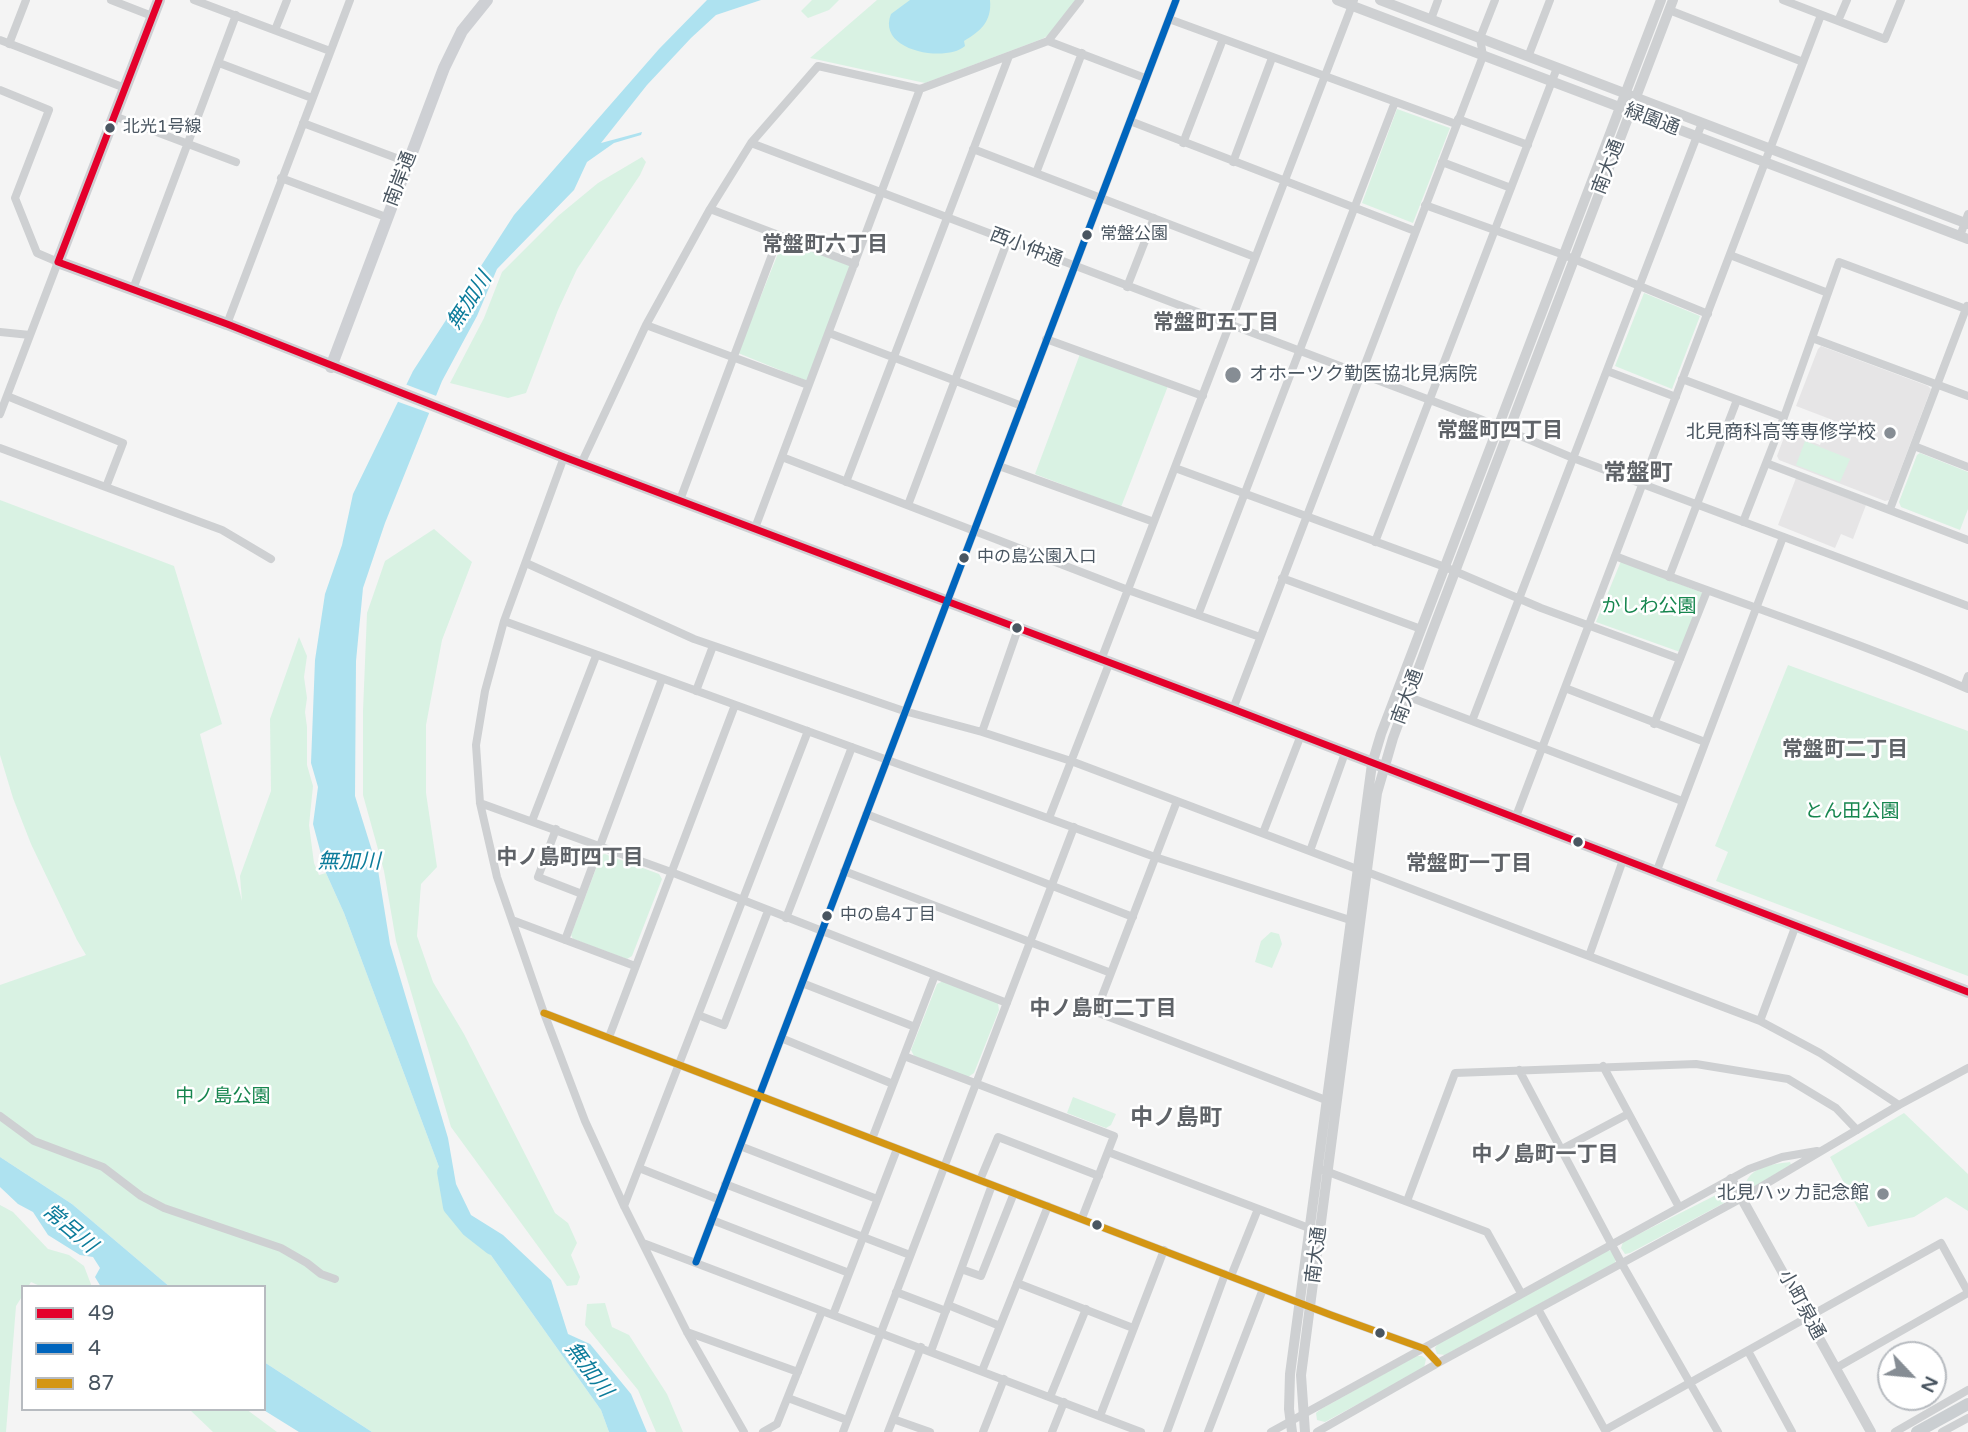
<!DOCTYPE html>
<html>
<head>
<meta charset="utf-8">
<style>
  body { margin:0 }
  #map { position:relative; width:1968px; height:1432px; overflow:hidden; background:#f4f4f4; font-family:"Varela Round",sans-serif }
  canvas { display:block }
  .legend { position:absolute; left:21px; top:1285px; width:245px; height:126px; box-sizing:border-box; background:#fff; border:2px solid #b7bbc0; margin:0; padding:9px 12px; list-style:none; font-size:21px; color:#4a5661 }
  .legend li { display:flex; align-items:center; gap:14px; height:35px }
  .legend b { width:35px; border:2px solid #b7bbc0 }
  .north { position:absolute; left:1877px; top:1341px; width:70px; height:70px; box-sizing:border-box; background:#fff; border:2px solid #b7bbc0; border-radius:50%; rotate:116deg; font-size:19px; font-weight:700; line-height:28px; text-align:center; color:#4a5661 }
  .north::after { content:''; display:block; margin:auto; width:24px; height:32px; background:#868d94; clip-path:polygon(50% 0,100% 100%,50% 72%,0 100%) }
</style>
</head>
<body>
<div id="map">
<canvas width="1968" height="1432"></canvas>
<ul class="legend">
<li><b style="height:9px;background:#e4002b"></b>49</li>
<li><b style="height:9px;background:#0065bd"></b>4</li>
<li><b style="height:9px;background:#d49613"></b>87</li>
</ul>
<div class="north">N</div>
</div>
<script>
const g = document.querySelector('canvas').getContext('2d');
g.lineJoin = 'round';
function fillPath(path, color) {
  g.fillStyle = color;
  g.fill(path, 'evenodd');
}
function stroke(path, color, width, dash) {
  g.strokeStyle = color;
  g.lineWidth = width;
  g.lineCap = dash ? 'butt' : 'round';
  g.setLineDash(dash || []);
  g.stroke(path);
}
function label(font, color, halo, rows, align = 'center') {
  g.font = font + ' "Varela Round","Noto Sans JP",sans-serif';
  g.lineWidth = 5;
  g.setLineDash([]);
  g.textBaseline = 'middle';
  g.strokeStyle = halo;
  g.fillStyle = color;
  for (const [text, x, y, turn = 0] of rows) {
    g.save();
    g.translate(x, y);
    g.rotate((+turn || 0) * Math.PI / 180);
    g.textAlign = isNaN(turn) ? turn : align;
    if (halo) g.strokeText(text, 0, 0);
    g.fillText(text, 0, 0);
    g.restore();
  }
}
fillPath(new Path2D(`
  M1821 346 1928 386 1931 389 1889 500 1885 501 1779 460 1777 456 1786 432 1820 445 1830 419 1796 406 1818 349Z
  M1796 478 1866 505 1853 539 1841 534 1835 548 1778 525Z`), '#e6e5e6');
fillPath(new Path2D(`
  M812 0H839L829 10 808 18 801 11Z
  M877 0H1076L1049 35 1042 39 925 83 810 58Z
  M1397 109 1450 128 1413 223 1362 203Z
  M642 157 646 162 640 175 577 269 558 310 526 393 508 398 450 383 484 318 502 272 558 216 598 183Z
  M783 241 851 266 807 381 738 353Z
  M1644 293 1700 316 1672 389 1615 366Z
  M1080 354 1168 386 1121 507 1035 474Z
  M1805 441 1850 459 1840 482 1796 465Z
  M1920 453 1968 472V509L1960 530 1901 507 1899 502 1917 455Z
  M0 500 174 566 222 724 200 734 242 901 240 876 271 791 270 719 299 637 307 656 304 677 307 698 305 712 307 727V765L313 786 309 825 314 863 319 875 326 873 344 913 451 1199 601 1410 609 1432H372L264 1362V1287H170L72 1204 0 1157V985L86 955 77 940 31 844 13 798 0 755Z
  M434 529 472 562 442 640 426 725V793L437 867 421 884 417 936 433 982 464 1034 555 1213 568 1223 577 1243 571 1255 580 1277 577 1285 567 1286 451 1127 396 941 384 871 363 795V711L367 613 385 561Z
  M1621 561 1703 593 1680 652 1596 622Z
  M1788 665 1968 731V976L1716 881 1728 852 1715 846Z
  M605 854 659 874 662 879 632 956 627 959 573 939 571 935 601 855Z
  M1271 932 1279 934 1282 944 1272 968 1255 962 1261 941Z
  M943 981 998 1003 999 1010 974 1073 968 1077 914 1056 911 1050 937 984Z
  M1073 1097 1116 1114 1111 1125 1106 1128 1067 1113Z
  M1904 1113 1968 1174V1211L1946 1197 1914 1217 1868 1227 1830 1157Z
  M1790 1162 1791 1165 1753 1187 1746 1182C1753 1166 1774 1164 1790 1162Z
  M1720 1193H1725L1728 1196 1726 1202 1630 1253 1625 1254 1621 1248 1623 1242Z
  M0 1205 13 1212 48 1249 69 1255 84 1266 92 1287H42L31 1282 28 1287H23V1295L16 1306 6 1432H0Z
  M1607 1250 1611 1251 1616 1259 1615 1263 1445 1355 1437 1354 1435 1348 1438 1344Z
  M605 1303 612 1327 629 1335 667 1394 683 1432H656L638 1390 585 1325 587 1304Z
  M1416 1356H1422L1426 1359 1424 1368 1325 1422 1317 1420 1316 1413 1321 1409Z
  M189 1409H246L277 1432H213Z`), '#d9f2e3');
fillPath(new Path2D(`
  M707 0H761L716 15 691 38 647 85 601 143 642 132 641 135 614 143 587 162 574 190 497 269 477 316 442 381 385 523 363 588 356 661 355 796 378 870 390 944 448 1138 456 1184 471 1215 503 1235 551 1280 568 1334 590 1344 631 1394 647 1432H609L601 1410 451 1199 344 913 326 873 313 824 318 787 311 763 315 660 325 594 342 545 353 494 413 371 514 215 659 49Z
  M910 0H990C992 21 981 31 964 41L965 46C946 63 876 51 891 14Z
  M0 1157 72 1204 170 1287H101L95 1277 100 1268 93 1257 80 1255 48 1235 33 1212 18 1204 0 1187Z
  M264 1362 372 1432H299L262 1409H264Z`), '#aee2f0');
fillPath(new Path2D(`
  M402 383 439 397 432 414 393 400Z`), '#f4f4f4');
stroke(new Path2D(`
  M445 1172 451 1207 469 1229 492 1247`), '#aee2f0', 16);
stroke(new Path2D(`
  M111 0 152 16
  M194 0 330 51
  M1783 0 1885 39 1901 0
  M1669 10 1803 62
  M1169 19 1456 124
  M1431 19 1438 0
  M1838 21 1847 0
  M275 30 287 0
  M0 40 125 88
  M1048 41 1145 78
  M9 44 26 0
  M1528 57 1550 0
  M219 63 312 98
  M0 90 49 110 15 198 37 253 58 262 0 414
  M114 116 236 162
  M1458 119 1528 145
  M1130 121 1415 231
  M303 123 407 162
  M751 143 1480 419 1573 458 1968 606
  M1183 143 1223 39
  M973 149 1255 257
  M1233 162 1272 58
  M1442 162 1511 188
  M1036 173 1082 53
  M281 178 386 217
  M1425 205 1564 255 1708 314
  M710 209 855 264
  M1960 236 1968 214
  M1730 255 1828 293
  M1127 287 1154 218
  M133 289 236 15
  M227 324 350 0
  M646 325 808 385
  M0 332 30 335
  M829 333 1022 406
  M1812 338 1968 396
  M1046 339 1203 396
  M1607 371 1676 397
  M1682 379 1784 417
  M7 396 123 443 106 487
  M1914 446 1968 467
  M0 448 222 530 271 559
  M564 457 504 621 485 691 476 745 480 803 497 877 544 1013 585 1121 624 1206 687 1332 744 1432
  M782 457 1128 590 1260 637
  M1766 463 1968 540
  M581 464 646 325 710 209 751 143 818 66 920 89
  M999 466 1154 522
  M1175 468 1445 567 1541 608 1680 659
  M846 482 1009 56
  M680 500 779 236
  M908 505 1007 242
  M1890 509 1967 306
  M1743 522 1784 417 1839 262 1966 309
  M755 528 920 89 1048 41 1080 0
  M1375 542 1557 68
  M1615 556C1732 601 1852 639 1968 689
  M526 563 694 639 904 711 982 732 1071 761 1357 869
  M1669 577 1737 400
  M1282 578 1421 629
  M1198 615 1395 102
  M504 621 1155 857 1350 920
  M1101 660 1354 0
  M1964 687 1968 676
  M1565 688 1705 742
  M696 691 713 646
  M1409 697 1682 801
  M1233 709 1483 56 1480 38 1495 0
  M1472 721 1702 123
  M1654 724 1707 591
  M982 732 1018 629
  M1177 801 1096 1012 1331 1102
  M480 803 671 872 1007 1003
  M866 814 1133 917
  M1049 818 1109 664
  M1515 819 1821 15
  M532 821 596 656
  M556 829 538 877 582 894
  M1263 833 1301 735
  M1310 851 1345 753
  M844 871 1111 973
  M1367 872 1760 1021 1820 1053 1899 1105
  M1656 873 1783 537
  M786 918 852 747
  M512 920 635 966
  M565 940 662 679
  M1589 956 1623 860
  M802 983 915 1027
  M544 1013 1331 1315 1425 1349 1438 1363
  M698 1015 724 1025 768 911
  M1760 1021 1796 925
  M609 1037 735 705
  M781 1038 893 1084
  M904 1056 1114 1136 1082 1218
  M1603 1066 1679 1207
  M1519 1070 1622 1264 1718 1432
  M0 1116 34 1141 103 1167 141 1196 164 1208 281 1248 307 1263 321 1274 335 1279
  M872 1139 935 975
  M740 1146 877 1199
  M1562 1149 1628 1114
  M1108 1152 1309 1228
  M639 1168 720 1200
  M1323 1170 1487 1232 1521 1293
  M980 1180 998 1137 1099 1176
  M725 1184 910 1255
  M1407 1201 1455 1073 1696 1064 1788 1079 1836 1108 1857 1130
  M624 1206 808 731
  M712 1220 849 1273
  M643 1243 1141 1432
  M696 1262 1176 0
  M961 1269 981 1276 1014 1193
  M1231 1276 1258 1209
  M1017 1283 1133 1328
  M896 1292 946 1311
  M948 1305 1000 1326
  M1538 1309 1606 1432
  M833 1315 897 1149
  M687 1332 798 1372
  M931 1351 992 1185
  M1748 1351 1792 1432
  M1836 1368 1968 1293
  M982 1371 1048 1206
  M1050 1397 1086 1309
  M788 1398 847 1420
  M1100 1416 1164 1250
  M893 1419 930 1432
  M1605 1430 1941 1243 1968 1292
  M763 1432 777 1424 822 1311
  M843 1432 1074 827
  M888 1432 921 1347
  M983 1432 1004 1379
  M1052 1432 1064 1402
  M1167 1432 1225 1274
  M1208 1432 1263 1289
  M1271 1432 1749 1169 1782 1157 1817 1151
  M1317 1432 1438 1363 1742 1198 1899 1105 1968 1068
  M1895 1432 1968 1390
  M1942 1432 1968 1418`), '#ced0d2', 8);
stroke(new Path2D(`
  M1337 0 1968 239
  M1380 0 1968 224
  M1731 1179 1871 1432
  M1292 1432 1289 1409 1290 1374 1372 764 1381 734 1661 0
  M1305 1432 1301 1375 1377 793 1393 738 1432 632 1673 0`), '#ced0d2', 10);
stroke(new Path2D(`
  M159 0 58 262 227 324 564 457 1233 709 1968 992
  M331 367 444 68 462 31 487 0`), '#ced0d4', 12);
stroke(new Path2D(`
  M1917 1432 1968 1404`), '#caced1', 12);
stroke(new Path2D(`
  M159 0 58 262 227 324 564 457 1233 709 1968 992`), '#e4002b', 7);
stroke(new Path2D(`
  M696 1262 1176 0`), '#0065bd', 7);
stroke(new Path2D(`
  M544 1013 1331 1315 1425 1349 1438 1363`), '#d49613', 7);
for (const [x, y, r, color] of [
  [110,128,6,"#4a5661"],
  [1087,235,6,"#4a5661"],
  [1233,375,9,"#868d94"],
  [1890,433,7,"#868d94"],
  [964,558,6,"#4a5661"],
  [1017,628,6,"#4a5661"],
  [1578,842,6,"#4a5661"],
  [827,916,6,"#4a5661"],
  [1883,1194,7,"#868d94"],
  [1097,1225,6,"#4a5661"],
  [1380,1333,6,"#4a5661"]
]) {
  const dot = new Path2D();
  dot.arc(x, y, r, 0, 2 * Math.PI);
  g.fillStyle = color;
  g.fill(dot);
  stroke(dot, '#fff', 2.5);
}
label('17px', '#4a5661', '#fff', [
  ["北光1号線",123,128],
  ["常盤公園",1100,235],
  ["中の島公園入口",977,558],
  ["中の島4丁目",840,916]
], 'left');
label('19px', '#4a5661', '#fff', [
  ["緑園通",1652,120,21],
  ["南大通",1609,167,-69],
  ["南岸通",401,179,-69],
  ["西小仲通",1026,248,21],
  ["南大通",1408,697,-70],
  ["南大通",1317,1255,-83],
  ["小町泉通",1801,1305,61]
]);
label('19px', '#4a5661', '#fff', [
  ["オホーツク勤医協北見病院",1249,375,"left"],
  ["北見商科高等専修学校",1876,433],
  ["北見ハッカ記念館",1869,1194]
], 'right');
label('19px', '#17864f', '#fff', [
  ["かしわ公園",1649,607],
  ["とん田公園",1852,812],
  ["中ノ島公園",223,1097]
]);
label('bold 21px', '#5f6368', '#fff', [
  ["常盤町六丁目",825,245],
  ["常盤町五丁目",1216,323],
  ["常盤町四丁目",1500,431],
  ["常盤町二丁目",1845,750],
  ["中ノ島町四丁目",570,858],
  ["常盤町一丁目",1469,864],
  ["中ノ島町二丁目",1103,1009],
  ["中ノ島町一丁目",1545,1155]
]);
label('italic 21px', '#0c7c9b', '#fff', [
  ["無加川",470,301,-57],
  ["無加川",349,862],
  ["常呂川",69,1229,40],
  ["無加川",588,1370,53]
]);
label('bold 23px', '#5f6368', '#fff', [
  ["常盤町",1638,474],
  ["中ノ島町",1176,1119]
]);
</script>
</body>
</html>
